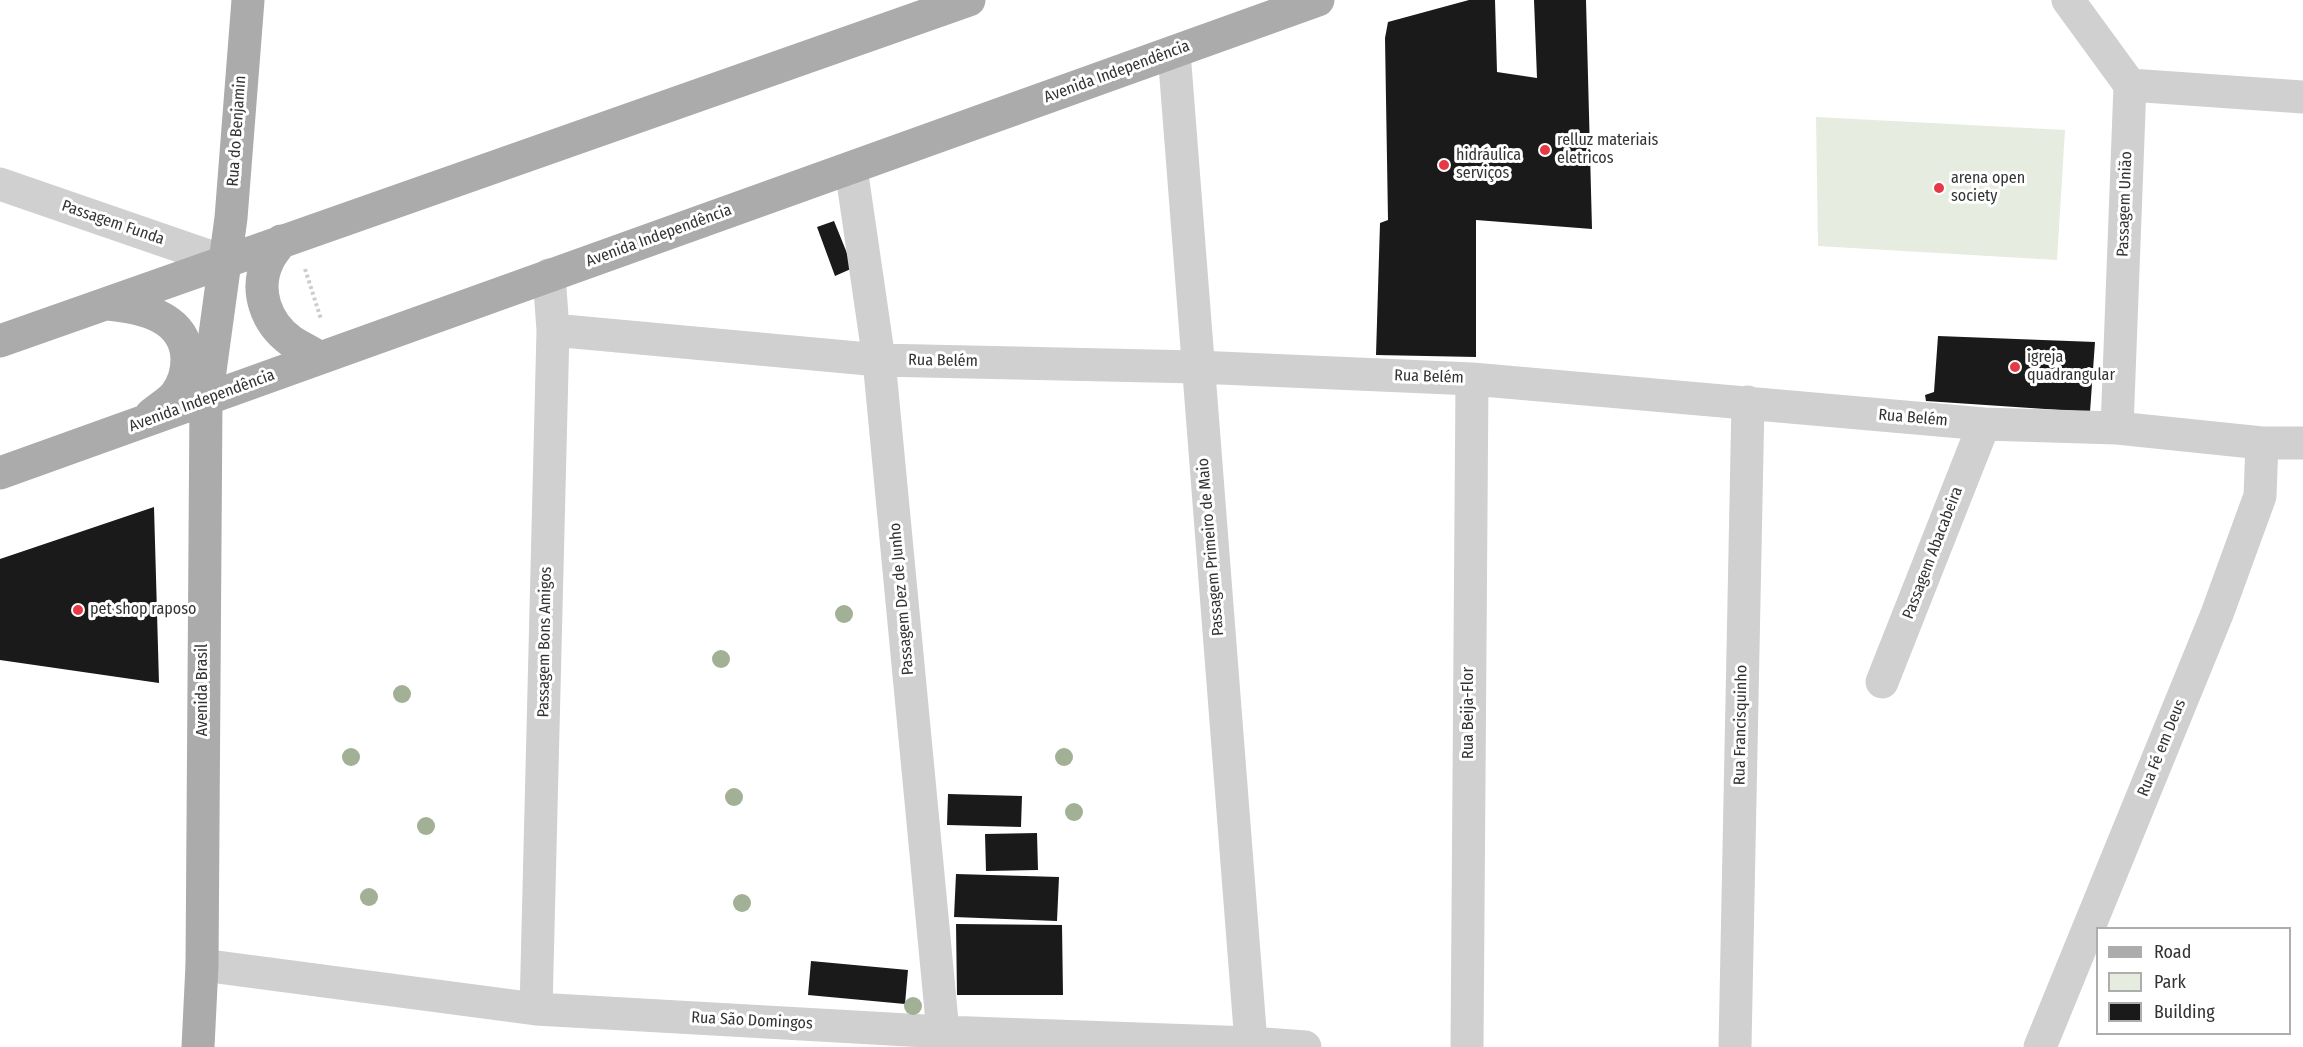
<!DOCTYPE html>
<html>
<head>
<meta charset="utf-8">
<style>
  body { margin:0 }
  #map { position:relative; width:2303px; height:1047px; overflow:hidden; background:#fff; font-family:"Fira Sans Condensed",sans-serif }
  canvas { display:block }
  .legend { position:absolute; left:2096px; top:927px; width:195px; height:108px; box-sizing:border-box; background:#fff; border:2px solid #adadad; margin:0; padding:8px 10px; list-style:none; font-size:18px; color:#333 }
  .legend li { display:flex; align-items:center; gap:12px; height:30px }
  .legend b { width:30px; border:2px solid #adadad }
</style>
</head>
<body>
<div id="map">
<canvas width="2303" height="1047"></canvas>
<ul class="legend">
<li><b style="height:8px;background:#ababab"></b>Road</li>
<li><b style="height:16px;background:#e6ecdf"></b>Park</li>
<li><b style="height:16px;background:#1a1a1a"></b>Building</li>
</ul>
</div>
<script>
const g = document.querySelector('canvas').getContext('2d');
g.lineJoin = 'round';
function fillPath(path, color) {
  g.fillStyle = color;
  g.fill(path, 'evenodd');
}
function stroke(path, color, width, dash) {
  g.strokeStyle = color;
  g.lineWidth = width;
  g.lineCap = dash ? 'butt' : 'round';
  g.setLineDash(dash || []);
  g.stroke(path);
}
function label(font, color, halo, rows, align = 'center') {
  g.font = font + ' "Fira Sans Condensed",sans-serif';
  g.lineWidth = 6;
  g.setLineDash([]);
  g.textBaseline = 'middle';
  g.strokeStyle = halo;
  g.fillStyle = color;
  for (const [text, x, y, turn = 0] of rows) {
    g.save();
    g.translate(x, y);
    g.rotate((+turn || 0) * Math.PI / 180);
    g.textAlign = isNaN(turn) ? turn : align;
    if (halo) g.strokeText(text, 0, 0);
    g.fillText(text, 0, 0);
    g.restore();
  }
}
fillPath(new Path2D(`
  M1816 117 2065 130 2057 260 1818 246Z`), '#e6ecdf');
fillPath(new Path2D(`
  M1469 0H1495L1497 72 1537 78 1534 0H1586L1592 229 1476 220V357L1376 355 1380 223 1388 220 1385 38 1388 22Z
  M834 221 853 268 835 276 817 227Z
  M1938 336 2095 342 2090 412 1926 401 1925 395 1934 392Z
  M154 507 159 683 0 660V559Z
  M948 794 1022 796 1021 827 947 825Z
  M1037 833 1038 870 986 871 985 834Z
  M956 874 1059 877 1057 921 954 917Z
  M956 924 1062 925 1063 995H957Z
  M811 961 908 970 905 1004 808 995Z`), '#1a1a1a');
stroke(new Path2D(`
  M305 269 321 319`), '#cdcdcd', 4, [3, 3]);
stroke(new Path2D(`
  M2068 0 2130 85 2117 428
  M1174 52 1251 1043
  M2130 85 2303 97
  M851 168 879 360 943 1032
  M0 184 226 262
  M553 330 879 360 1197 367 1472 379 1984 424 2117 428 2262 443H2303
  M1882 682 1984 424
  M202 965 536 1009 943 1032 1251 1043 1305 1047
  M536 1009 553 330 549 275
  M1467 1047 1472 379
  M1735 1047 1748 402
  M2040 1047 2217 614 2260 496 2262 443`), '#d0d0d0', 33);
stroke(new Path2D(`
  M281 241C277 248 271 254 268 261 254 290 266 323 291 341 300 347 311 352 320 358
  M107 304C141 307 186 316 187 359 187 371 184 383 176 394 170 402 159 408 151 415
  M0 341 969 0
  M0 473 1318 0
  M198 1047 202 965 206 400 231 218 248 0`), '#ababab', 33);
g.fillStyle = '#a2b095';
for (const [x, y] of [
  [844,614],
  [721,659],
  [402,694],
  [351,757],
  [1064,757],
  [734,797],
  [1074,812],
  [426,826],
  [369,897],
  [742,903],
  [913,1006]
]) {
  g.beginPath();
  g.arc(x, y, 9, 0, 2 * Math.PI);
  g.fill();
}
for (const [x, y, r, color] of [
  [1545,150,6,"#e63946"],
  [1444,165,6,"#e63946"],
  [1939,188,6,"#e63946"],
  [2015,367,6,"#e63946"],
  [78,610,6,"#e63946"]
]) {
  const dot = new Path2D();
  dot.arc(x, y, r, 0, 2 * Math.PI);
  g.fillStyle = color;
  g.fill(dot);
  stroke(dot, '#fff', 2);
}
label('16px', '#333', '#fff', [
  ["Avenida Independência",1117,72,-20],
  ["Rua do Benjamin",237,131,-86],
  ["Passagem União",2125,204,-88],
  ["Passagem Funda",113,223,19],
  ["Avenida Independência",659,236,-20],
  ["Rua Belém",943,361,1],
  ["Rua Belém",1429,377,2],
  ["Avenida Independência",202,401,-20],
  ["Rua Belém",1913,418,5],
  ["Passagem Primeiro de Maio",1211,547,-95],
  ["Passagem Abacabeira",1933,553,-69],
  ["Passagem Dez de Junho",902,599,-95],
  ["Passagem Bons Amigos",545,642,-89],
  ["Avenida Brasil",203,690,-90],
  ["Rua Beija-Flor",1469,713,-90],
  ["Rua Francisquinho",1741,725,-89],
  ["Rua Fé em Deus",2162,748,-68],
  ["Rua São Domingos",752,1021,3]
]);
label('16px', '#333', '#fff', [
  ["relluz materiais",1557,141],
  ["eletricos",1557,159],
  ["hidráulica",1456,156],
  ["serviços",1456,174],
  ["arena open",1951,179],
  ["society",1951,197],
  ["igreja",2027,358],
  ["quadrangular",2027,376],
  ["pet shop raposo",90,610]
], 'left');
</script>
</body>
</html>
